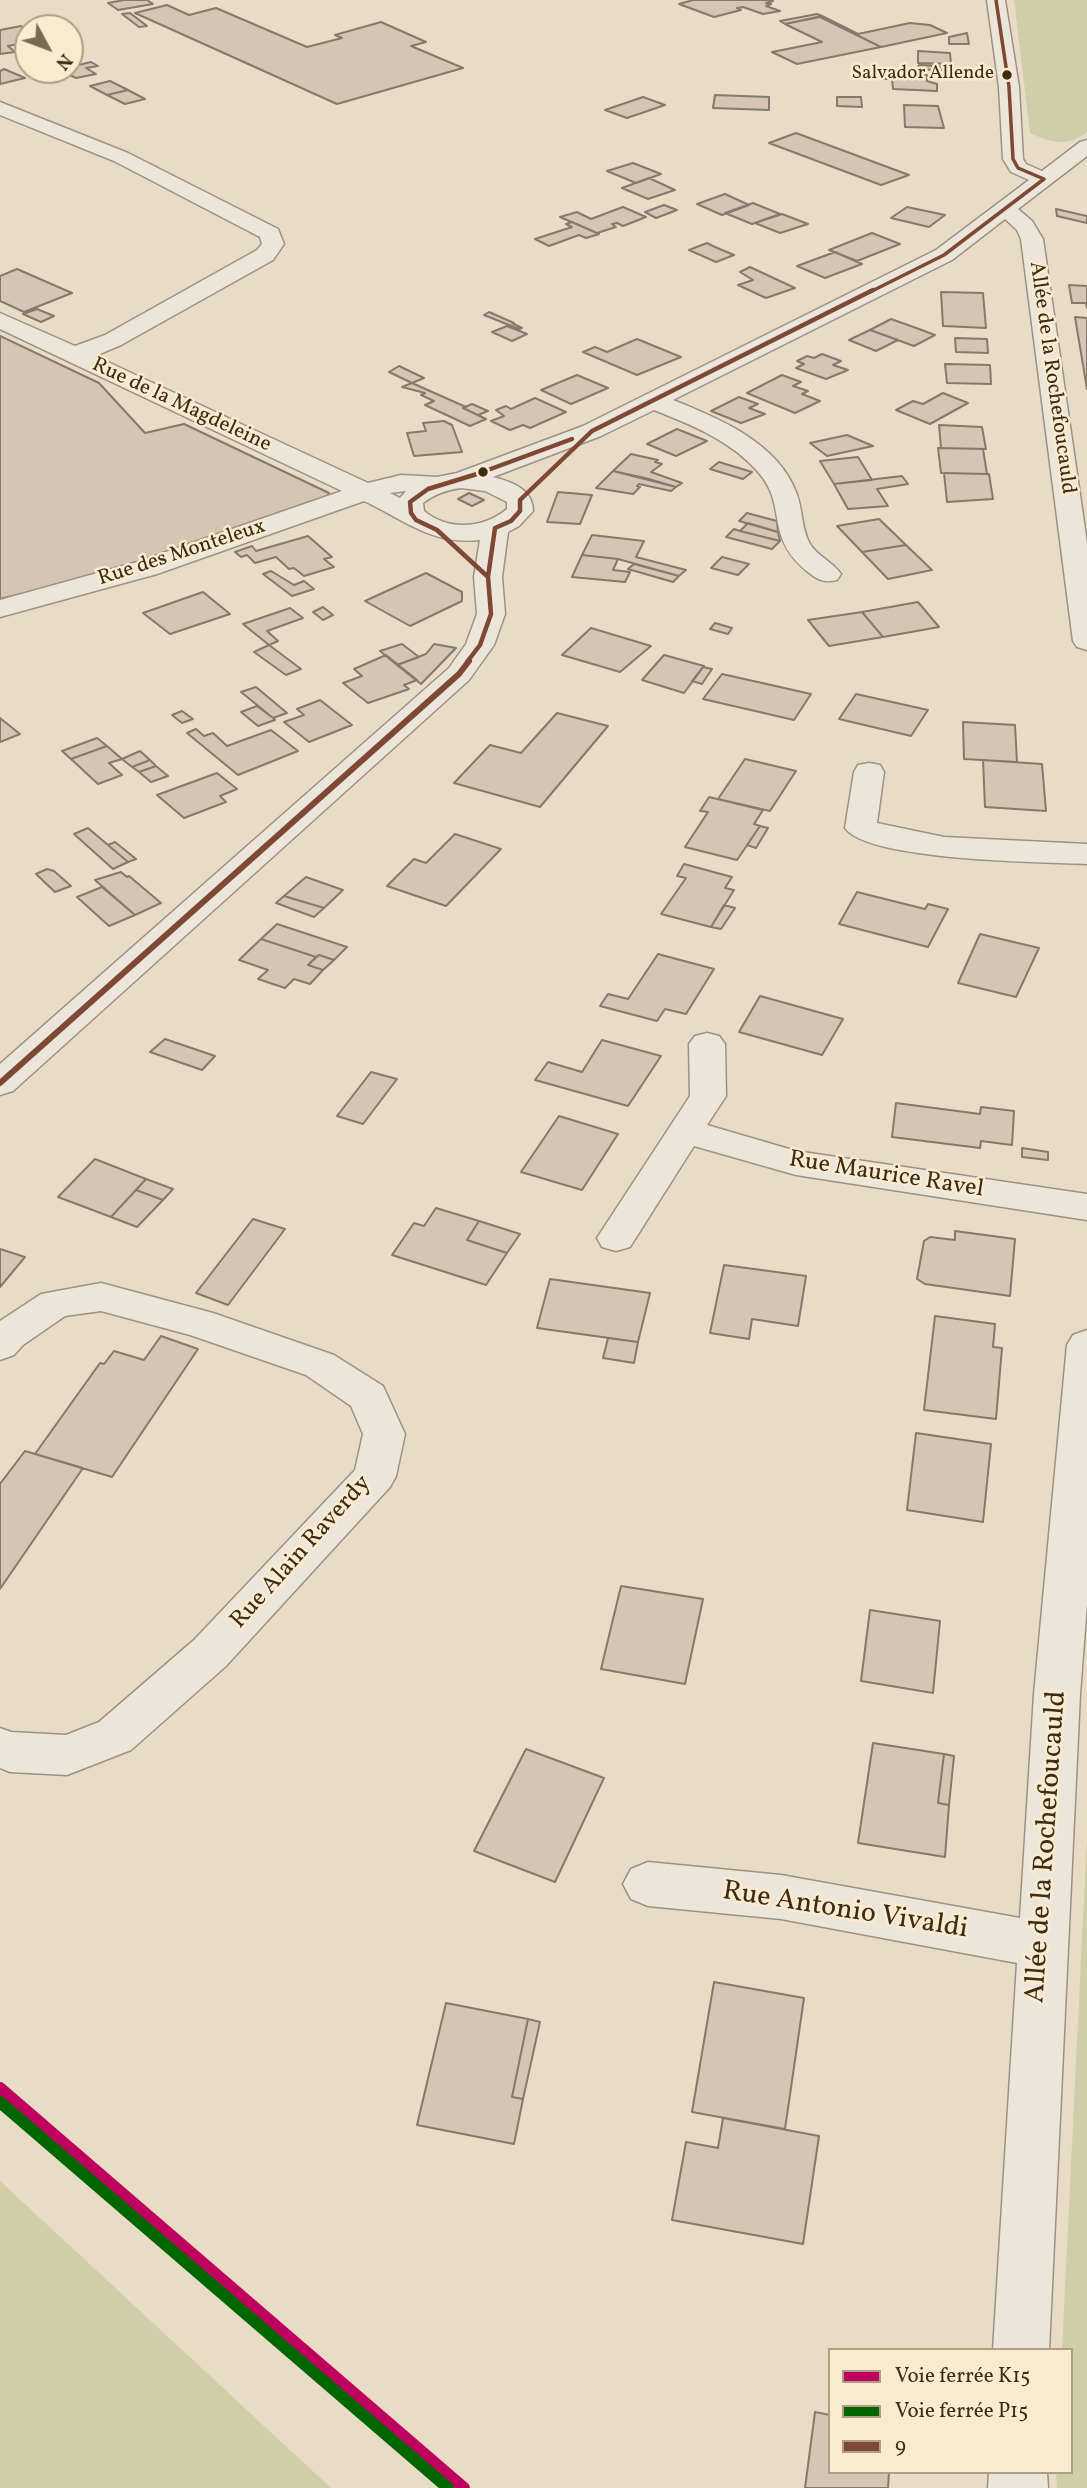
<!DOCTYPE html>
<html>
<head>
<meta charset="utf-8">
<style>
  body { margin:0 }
  #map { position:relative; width:1087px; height:2488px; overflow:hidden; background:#e9dcc6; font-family:Vollkorn,serif }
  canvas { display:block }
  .legend { position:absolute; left:828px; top:2348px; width:245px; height:126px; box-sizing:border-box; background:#faebd0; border:2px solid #ae9e85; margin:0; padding:9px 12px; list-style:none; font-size:21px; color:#3d2b15 }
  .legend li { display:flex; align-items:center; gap:14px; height:35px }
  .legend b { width:35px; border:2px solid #ae9e85 }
  .north { position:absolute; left:14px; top:14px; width:70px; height:70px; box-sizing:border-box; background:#faebd0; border:2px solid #ae9e85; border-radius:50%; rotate:131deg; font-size:19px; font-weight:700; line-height:28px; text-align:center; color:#3d2b15 }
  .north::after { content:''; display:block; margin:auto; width:24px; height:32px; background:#796953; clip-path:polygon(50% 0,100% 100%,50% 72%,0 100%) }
</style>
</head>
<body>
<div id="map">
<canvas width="1087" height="2488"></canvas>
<ul class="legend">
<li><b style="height:9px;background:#bf005f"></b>Voie ferrée K15</li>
<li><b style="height:9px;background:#060"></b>Voie ferrée P15</li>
<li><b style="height:9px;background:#7f4835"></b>9</li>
</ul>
<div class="north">N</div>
</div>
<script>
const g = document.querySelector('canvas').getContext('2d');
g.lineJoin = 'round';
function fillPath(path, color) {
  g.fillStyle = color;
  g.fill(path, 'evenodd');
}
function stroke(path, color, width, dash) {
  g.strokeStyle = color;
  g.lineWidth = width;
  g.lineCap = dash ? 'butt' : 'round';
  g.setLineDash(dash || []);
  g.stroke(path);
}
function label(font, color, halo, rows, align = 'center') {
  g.font = font + ' Vollkorn,serif';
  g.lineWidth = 5;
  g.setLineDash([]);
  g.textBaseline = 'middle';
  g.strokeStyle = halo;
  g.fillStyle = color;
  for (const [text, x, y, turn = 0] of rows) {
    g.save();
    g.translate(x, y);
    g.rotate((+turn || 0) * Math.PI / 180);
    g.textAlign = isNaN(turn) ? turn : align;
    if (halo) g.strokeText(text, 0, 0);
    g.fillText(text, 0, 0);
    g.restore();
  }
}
fillPath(new Path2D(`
  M1014 0H1087V132C1068 147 1051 143 1030 133Z
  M1087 1835V2488H1057L1056 2472H1071V2350H1062Z
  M0 2181 331 2488H0Z`), '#d0cea8');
const building = new Path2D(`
  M124 0H147L153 4 118 10 108 3Z
  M693 0H771L773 1 766 3 771 4 766 6 780 11 763 14 743 7 737 8 741 10 714 17 679 4Z
  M167 5 189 15 216 8 307 47 342 38 335 35 381 22 426 42 411 46 463 68 337 104 135 13Z
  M130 13 147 26 139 27 122 14Z
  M817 14 822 16 785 24 780 21Z
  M822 16 858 34 910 23 930 25 947 33 881 47 820 17Z
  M820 17 881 47 797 64 772 52 822 42 785 24Z
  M21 26 28 31V37L23 38 28 42 8 46 15 52 0 54V30Z
  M967 33 969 44H949V37Z
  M918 51 950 53 951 64 918 63Z
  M91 62 98 66 86 68 96 74 76 78 59 70H70V67Z
  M919 65 952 67 951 71 918 69Z
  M4 69 25 78 0 84V71Z
  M883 73 927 75V81L937 84V91L893 89 892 79H883Z
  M110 81 128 90 107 95 90 86Z
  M128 90 145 99 125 104 107 95Z
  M715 95 769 97V110L713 108Z
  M643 97 665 105 627 118 605 110Z
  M837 97H861L862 107 837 106Z
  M904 105 938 106 944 128 905 127Z
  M796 133 909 175 881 185 769 143Z
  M633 163 661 174 636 183 607 171Z
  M649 178 675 190 648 199 622 188Z
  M725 194 749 205 722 215 697 204Z
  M753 203 780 214 752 224 725 213Z
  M664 205 677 210 656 218 645 212Z
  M623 207 646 217 623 226 617 223 612 224 616 227 597 233 560 217 577 212 591 219Z
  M907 207 945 215 929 227 891 218Z
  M1056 209 1087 216V223L1057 216Z
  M782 214 808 224 780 233 755 223Z
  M572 222 599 234 586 238 579 235 549 246 535 239 572 227 566 224Z
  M872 233 900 244 857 261 829 250Z
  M707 243 715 247 734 255 716 262 689 250Z
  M835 252 862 264 825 278 797 266Z
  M750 267 767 275 795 288 766 298 738 285 753 280 740 272Z
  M17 269 72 293 24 312 0 301V276Z
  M1069 285 1087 286V308L1086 303H1072Z
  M941 292 983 293 986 328 943 326Z
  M37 309 54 316 41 322 23 314Z
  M489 312 514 323H512L522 328 519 329 484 315Z
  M1075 317 1087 318V389Z
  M891 319 919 329 935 335 914 346 870 330Z
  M507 326 527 334 512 341 492 332Z
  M870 330 898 340 876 351 849 340Z
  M0 336 99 383 145 433 184 424 329 493 324 502 131 567 0 599Z
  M955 338 987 339 988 353 956 352Z
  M637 339 681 357 637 375 583 352 595 347 607 352Z
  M822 354 841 361 833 365 848 370 826 379 796 368 804 364 797 361 807 356 814 358Z
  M945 364 990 365 991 384 947 383Z
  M399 366 424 378 412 383 389 372Z
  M577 375 608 388 571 404 541 390Z
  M782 375 801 382 793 386 808 391 802 394 820 401 795 413 747 393Z
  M412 383 466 407 463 408 486 419 470 426 425 405 434 401 421 395 425 393 402 387Z
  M943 393 968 403 930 424 896 410 913 401 923 404Z
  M739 397 758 404 749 408 765 414 741 423 711 411Z
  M535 398 566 412 530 428 523 425 510 430 491 421 504 416 496 410 506 406 511 409Z
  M472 404 488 411 478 415 463 408Z
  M444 421 452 425 462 452 414 456 407 433 426 431 423 423Z
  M939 425 982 427 986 449 941 448Z
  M677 429 707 441 676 456 647 444Z
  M847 435 873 446 827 456 810 443Z
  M938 448 983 449 987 474 941 473Z
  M631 454 658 460 655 462 662 464 651 472 682 483 676 487 613 471Z
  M858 457 872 480 834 484 820 461Z
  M719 462 752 472 743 479 710 469Z
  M613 471 645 478 676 487 671 491 639 484 637 486 640 487 633 494 596 488Z
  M944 473 989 474 993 499 947 502Z
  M902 476 908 484 877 489 888 506 848 509 834 484Z
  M558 492 592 495 580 524 547 522Z
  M469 493 484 500 472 506 458 499Z
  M747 513 777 521 778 532 739 521Z
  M879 519 906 545 862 552 837 526Z
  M748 523 778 532 780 541 740 531Z
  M734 529 740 531 780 541 772 549 726 537Z
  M592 535 644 541 636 557 686 570 679 576 618 559 582 555Z
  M308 536 332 557 324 559 334 567 304 576 294 568 289 569 276 557 255 563 247 555 241 557 235 552 252 546 256 551Z
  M906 545 932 570 888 579 862 552Z
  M582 555 618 559 613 570 630 572 625 582 572 577Z
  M722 557 749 564 738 575 711 568Z
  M634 564 679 576 673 582 628 569Z
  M271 571 294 585 304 581 314 589 292 596 263 574Z
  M426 573 462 592V601L410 626 365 601Z
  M203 592 230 614 170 634 143 613Z
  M918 602 939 627 883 637 862 612Z
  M323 607 333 615 323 620 313 612Z
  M290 608 303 618 267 631 278 641 269 645 243 624Z
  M862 612 883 637 829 646 808 620Z
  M715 623 732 628 728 634 710 629Z
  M591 628 651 646 620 672 562 655Z
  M402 644 419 657 397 665 380 651Z
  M434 644 456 648 421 684 397 665 426 654Z
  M269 645 301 669 286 675 254 652Z
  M386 655 417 680 404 685 409 689 368 703 343 683 362 676 354 669Z
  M664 655 704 666 684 693 642 680Z
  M703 667 712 669 702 684 692 681Z
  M722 674 811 694 794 720 703 699Z
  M256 687 287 713 273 718 241 692Z
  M856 694 928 710 911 736 839 719Z
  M320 700 352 725 309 742 284 722 304 715 297 709Z
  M257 706 273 718 275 720 258 726 241 712Z
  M182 711 193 719 182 723 172 715Z
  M557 713 608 726 540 807 454 783 490 745 521 753Z
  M0 718 20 734 0 742Z
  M963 722 1015 725 1017 762 964 759Z
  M196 729 204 736 213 733 227 746 271 730 298 751 238 775 187 733Z
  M97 738 107 746 71 759 62 751Z
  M107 746 122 759 109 763 122 775 98 784 71 759Z
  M140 751 150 760 132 767 122 759Z
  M745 759 796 771 770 811 718 799Z
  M150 760 156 766 139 772 132 767Z
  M983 760 1042 764 1046 811 985 807Z
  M156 766 168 776 151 782 139 772Z
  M217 773 237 789 220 796 226 802 184 818 157 795Z
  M709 797 763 810 754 824 760 826 737 860 685 847 708 812 700 811Z
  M760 826 768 828 756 848 747 845Z
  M88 828 128 862 113 869 74 834Z
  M455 834 501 849 446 906 387 886 414 859 426 863Z
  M115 842 136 859 128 862 108 845Z
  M684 864 732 877 725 888 734 890 711 927 661 914 686 878 677 876Z
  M47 869 54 871 71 886 55 892 36 874Z
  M121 872 127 877 129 876 161 903 135 915 95 880Z
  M306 877 343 890 324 908 284 896Z
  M102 887 135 915 109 926 77 897Z
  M857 892 925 909 928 904 948 909 928 947 839 924Z
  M284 896 324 908 314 917 276 903Z
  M724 905 735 908 721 929 711 927Z
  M277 924 347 947 334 960 319 955 316 957 261 939Z
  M980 934 1039 948 1016 997 958 983Z
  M261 939 316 957 308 965 323 970 310 984 294 979 285 988 258 979 268 970 239 960Z
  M658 954 714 969 686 1014 665 1009 657 1021 600 1006 608 994 628 999Z
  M319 955 334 960 323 970 308 965Z
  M760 996 843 1019 822 1055 739 1032Z
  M165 1039 215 1056 202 1070 150 1052Z
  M602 1040 661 1056 628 1106 535 1080 548 1062 582 1072Z
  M371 1072 397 1079 363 1124 337 1116Z
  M896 1103 980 1114 981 1107 1014 1111 1012 1145 981 1141 980 1148 892 1137Z
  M559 1116 618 1134 582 1190 521 1172Z
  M1022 1148 1048 1152V1160L1022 1157Z
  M95 1159 146 1179 111 1217 58 1197Z
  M146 1179 173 1189 163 1200 136 1190Z
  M136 1190 163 1200 137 1227 111 1217Z
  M436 1208 479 1221 467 1240 507 1253 486 1285 392 1255 414 1223 424 1226Z
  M253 1219 285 1229 228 1305 196 1293Z
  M479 1221 520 1234 507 1253 467 1240Z
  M955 1231 1015 1239 1010 1296 925 1284 917 1279 924 1241 930 1237 955 1240Z
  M0 1249 25 1257 0 1287Z
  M724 1265 806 1276 798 1326 752 1319 749 1339 710 1333Z
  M550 1279 650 1293 638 1342 537 1328Z
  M935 1316 995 1324 993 1347 1002 1348 996 1419 924 1410Z
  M161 1336 198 1349 112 1477 35 1454 100 1363 104 1364 114 1351 144 1360Z
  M608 1338 638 1342 634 1363 603 1358Z
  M916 1433 991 1444 983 1522 907 1510Z
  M25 1451 83 1468 0 1589V1484Z
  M621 1586 703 1599 685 1684 601 1669Z
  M870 1610 940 1621 933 1693 861 1681Z
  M873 1743 944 1754 938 1803 949 1805 945 1857 858 1843Z
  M526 1749 604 1778 555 1882 474 1851Z
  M944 1754 954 1756 949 1805 938 1803Z
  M714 1982 804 1998 785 2129 692 2112Z
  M446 2003 528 2019 512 2097 523 2099 514 2144 417 2125Z
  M528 2019 540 2022 523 2099 512 2097Z
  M723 2118 819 2136 803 2244 672 2220 686 2142 718 2148Z
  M815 2412 830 2415V2472H889L888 2488H805Z`);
fillPath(building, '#d6c5b5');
stroke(building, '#837a6c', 2);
const minor = new Path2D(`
  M987 0H1005L1019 87 1023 159 1026 164 1042 171 1080 142 1087 140V156L1018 209 1032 221 1043 239 1087 543V650L1077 647 1073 641 1021 239 1017 230 1005 219 952 260 673 400C718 418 777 442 796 492 803 508 801 529 810 544 817 556 833 562 841 574L837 580C824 583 818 580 808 572 764 537 788 507 759 473 732 441 692 425 654 410L601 436 493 477C512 482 533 489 533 511L519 526 508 532 502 577 505 614 494 645 469 680 13 1091 0 1095V1064L449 668 466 644 477 614 474 577 480 540C431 545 405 520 364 501L157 574 0 617V600L137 562 342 491 0 329V313L75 346 105 335 257 250 262 244 260 237 114 161 0 115V102L128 153 278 229 284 244 273 260 121 345 95 356 368 483 401 475 437 477 457 473 583 426 936 250 1029 180 1011 172 1003 159 999 87ZM461 488 485 491 507 502V509C483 529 448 531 424 511L423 503C435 494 446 490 461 488ZM406 491 400 498 390 493Z
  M869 763 880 765 884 772 877 823 944 837 1087 844V864C1044 862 868 861 845 828L854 772 858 765Z
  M707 1033 719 1036 725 1044 726 1096 707 1125 796 1151 1087 1194V1220L796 1175 694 1146 630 1247 616 1251 602 1247 597 1238 690 1096 689 1044 695 1036Z
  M101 1283 213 1313 334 1355 383 1386 405 1434 396 1476 390 1487 226 1666 131 1750 67 1775 10 1772 0 1768V1728L11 1732 66 1735 99 1722 194 1640 355 1470 363 1434 351 1406 306 1375 190 1335 101 1311 65 1316 23 1345 14 1355 0 1360V1321L41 1294Z
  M1087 1330V1604L1080 1694 1049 2350H993L1017 1963 781 1919 648 1906 631 1899 623 1884 631 1869 648 1862 781 1875 1020 1918 1034 1694 1067 1345 1073 1335Z
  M989 2472H1047L1048 2488H988Z`);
stroke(minor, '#9c9283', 3);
fillPath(minor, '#ece5da');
stroke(new Path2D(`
  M996 0 1009 87 1013 159 1018 168 1044 179
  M870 292 944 255 1044 179`), '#7f4835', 3.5);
stroke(new Path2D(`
  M488 577 437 530 416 520 411 513 410 502 428 489 477 474 572 439
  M467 662 480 645 491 614 488 577 495 528 511 521 520 511V500L592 431 873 290`), '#7f4835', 4.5);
stroke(new Path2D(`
  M0 1083 459 674 469 661`), '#7f4835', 6);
stroke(new Path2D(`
  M0 2088 464 2488`), '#bf005f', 12);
stroke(new Path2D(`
  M0 2102 448 2488`), '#060', 12);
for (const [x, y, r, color] of [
  [1007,75,6,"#3d2b15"],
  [483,472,6,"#3d2b15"]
]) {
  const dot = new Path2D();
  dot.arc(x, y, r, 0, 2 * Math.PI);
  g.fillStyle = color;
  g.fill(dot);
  stroke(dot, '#faebd0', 2.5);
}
label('19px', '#3d2b15', '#faebd0', [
  ["Salvador Allende",994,75]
], 'right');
label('21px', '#3d2b15', '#faebd0', [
  ["Allée de la Rochefoucauld",1051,378,82],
  ["Rue de la Magdeleine",181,406,25],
  ["Rue des Monteleux",182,554,-18]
]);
label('24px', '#3d2b15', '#faebd0', [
  ["Rue Maurice Ravel",886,1176,9],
  ["Rue Alain Raverdy",302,1553,-48]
]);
label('28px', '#3d2b15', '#faebd0', [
  ["Allée de la Rochefoucauld",1048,1847,-86],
  ["Rue Antonio Vivaldi",845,1912,9]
]);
</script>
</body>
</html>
